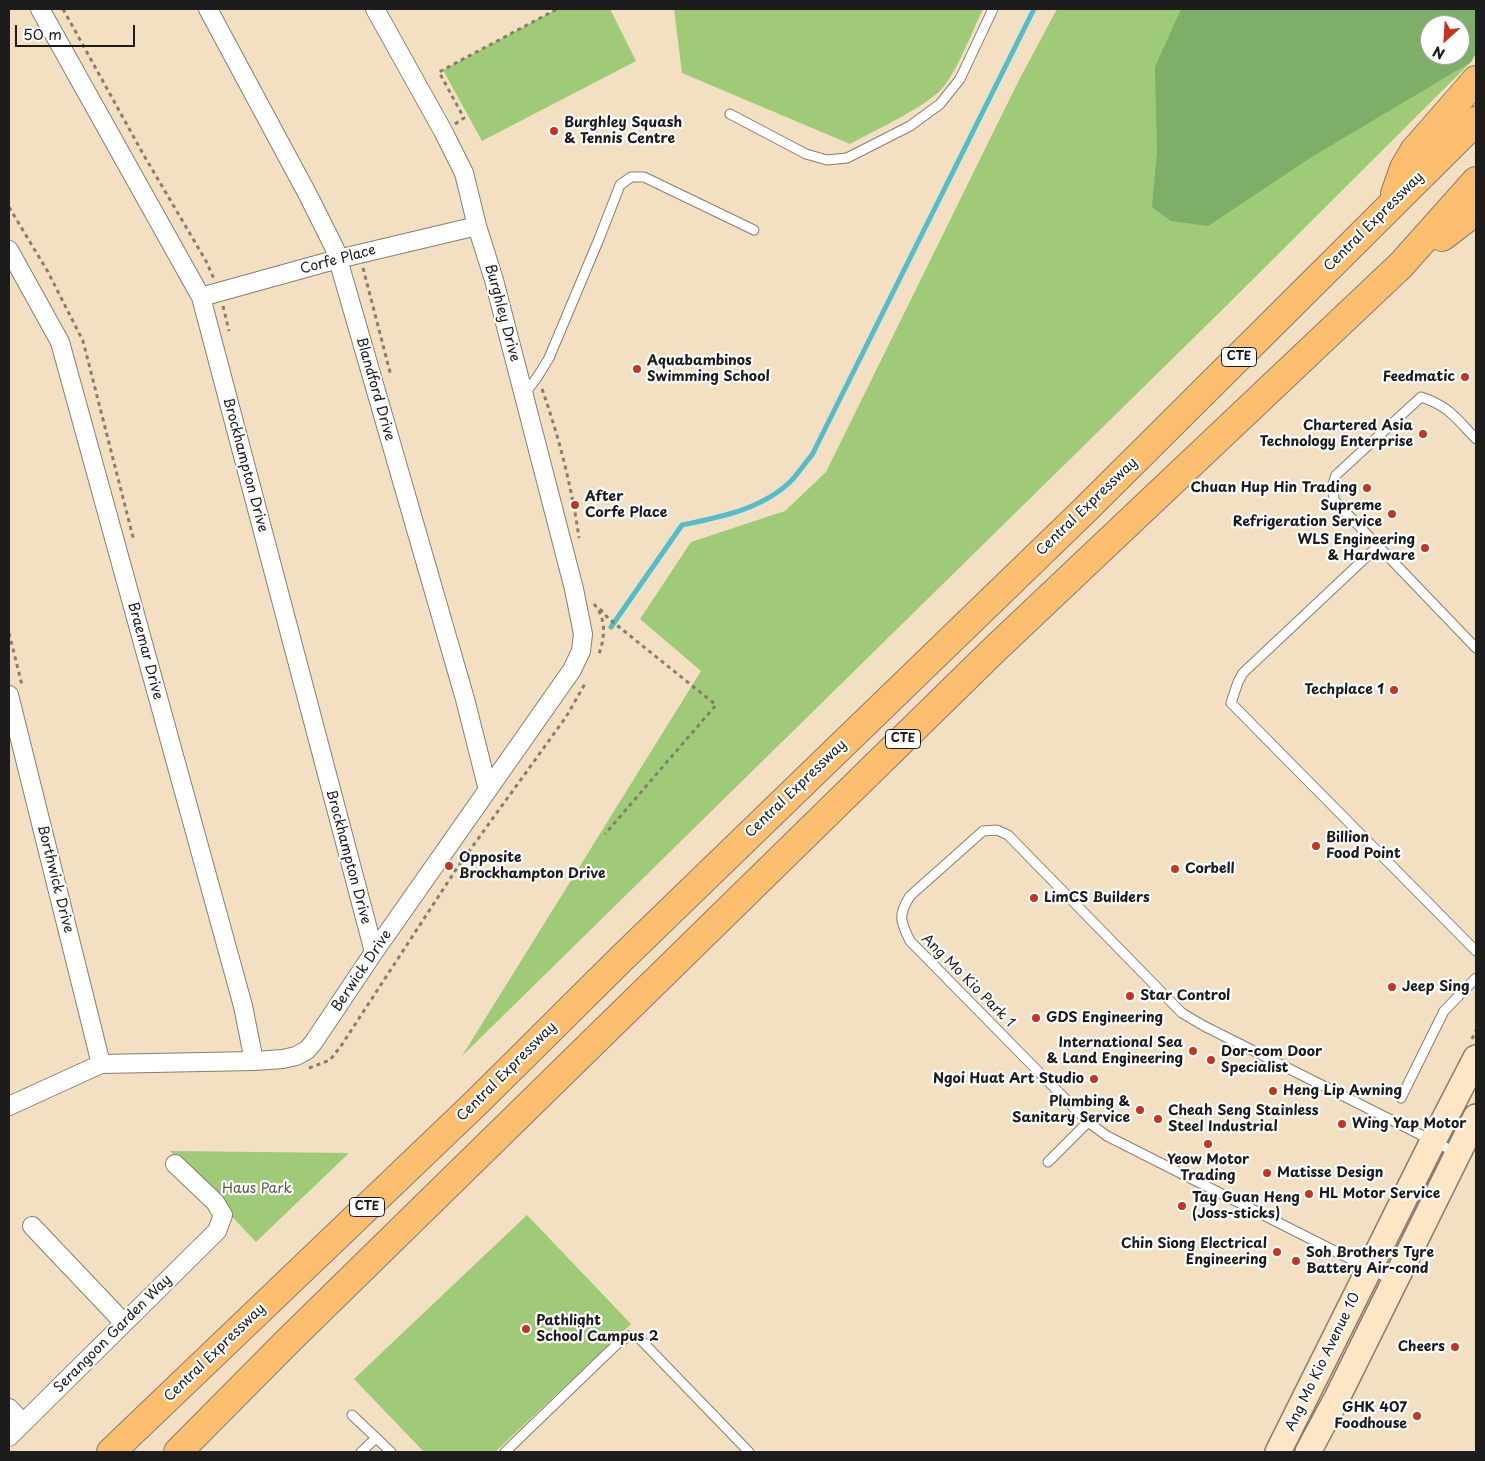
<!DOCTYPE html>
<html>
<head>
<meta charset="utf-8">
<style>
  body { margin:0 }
  #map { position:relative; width:1485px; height:1461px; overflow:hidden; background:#f3e0c3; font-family:"Playpen Sans",sans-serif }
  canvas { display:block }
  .frame { position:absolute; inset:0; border:10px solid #1c1c1c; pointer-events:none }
  .north { position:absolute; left:1420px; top:15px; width:50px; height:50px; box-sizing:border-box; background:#fff; border:1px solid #a4a4a4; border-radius:50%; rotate:206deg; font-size:14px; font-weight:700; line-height:20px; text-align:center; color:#1c1c1c }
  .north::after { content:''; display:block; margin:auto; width:18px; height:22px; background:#c8321e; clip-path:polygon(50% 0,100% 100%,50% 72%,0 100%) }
  .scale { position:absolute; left:15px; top:25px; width:120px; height:22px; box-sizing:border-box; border:2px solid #1c1c1c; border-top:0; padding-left:6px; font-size:15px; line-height:18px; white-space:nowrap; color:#1c1c1c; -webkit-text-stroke:4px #fff; paint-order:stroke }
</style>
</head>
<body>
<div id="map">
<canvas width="1485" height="1461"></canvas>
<div class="frame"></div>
<div class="north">N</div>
<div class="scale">50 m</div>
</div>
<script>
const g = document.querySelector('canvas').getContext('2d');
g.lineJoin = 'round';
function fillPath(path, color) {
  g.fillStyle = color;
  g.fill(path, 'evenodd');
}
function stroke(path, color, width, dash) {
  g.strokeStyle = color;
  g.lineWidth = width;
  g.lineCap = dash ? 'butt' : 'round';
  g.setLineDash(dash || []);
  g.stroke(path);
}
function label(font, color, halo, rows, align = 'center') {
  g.font = font + ' "Playpen Sans",sans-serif';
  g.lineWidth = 4.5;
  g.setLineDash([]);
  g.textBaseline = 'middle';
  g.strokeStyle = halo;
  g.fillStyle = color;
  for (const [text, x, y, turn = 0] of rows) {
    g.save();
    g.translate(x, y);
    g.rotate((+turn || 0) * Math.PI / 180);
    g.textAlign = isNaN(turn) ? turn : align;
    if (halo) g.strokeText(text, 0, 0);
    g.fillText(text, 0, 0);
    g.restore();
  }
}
fillPath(new Path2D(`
  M557 9H610L636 61 482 141 443 70Z
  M674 9H983C971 34 961 62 945 85 931 105 873 131 850 144L682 73Z
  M1057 9H1476V51L1471 62 1219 313 462 1056 701 671 640 619 691 542 785 511 826 472 1019 80ZM1430 25H1460V55H1430Z
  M170 1151 349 1153 256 1242Z
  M527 1215 631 1324 495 1452H424L354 1379Z`), '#9fca77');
fillPath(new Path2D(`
  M1181 9H1476V53L1471 62 1310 158 1208 226 1171 221 1152 207 1157 152 1155 67ZM1430 25H1460V55H1430Z`), '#7fae68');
stroke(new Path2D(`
  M611 627 682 525C721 517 763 509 792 480 799 472 805 463 812 455L1034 9`), '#52becb', 5);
const lane = new Path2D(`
  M730 114 806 154 827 160 847 158 910 126 940 104 960 79 993 9
  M524 395 538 376 549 358 599 239 620 185 631 177H644L754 230
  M1476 439C1457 419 1449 406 1421 397L1336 475 1333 484 1334 500 1476 648
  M1378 546 1243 673 1238 682 1231 703 1476 951
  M1401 1098 1444 1011 1476 978
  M1048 1162 1088 1122
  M1394 1281 1107 1136 1088 1122 910 941C900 921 898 915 910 896L983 831 997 830 1008 835 1182 1013 1204 1026 1457 1153
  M352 1415 391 1452
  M361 1452 376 1438
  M505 1452 616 1345 628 1336 639 1338 749 1452`);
const street = new Path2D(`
  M40 9 201 297 374 952
  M208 9 308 195 335 249 465 699 488 790
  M9 250 60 342 243 1006 254 1061
  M201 297 338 259 477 226
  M9 695 101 1064
  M9 1106 101 1064 254 1061 283 1059 296 1056 307 1050 313 1043 374 952 572 670 581 651 583 634 574 589 494 280 477 226 464 173 443 131 375 9
  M32 1226 124 1323
  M9 1408 23 1423
  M9 1437 217 1231 223 1215 215 1202 175 1164`);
const secondary = new Path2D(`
  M1278 1452 1433 1141 1476 1058
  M1308 1452 1337 1398 1476 1117`);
const highway = new Path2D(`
  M1395 194 1404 168 1414 151 1476 80
  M1442 237 1476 211
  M111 1452 478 1101 621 959 1086 509 1476 121
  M178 1452 287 1342 995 649 1401 265 1476 181`);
stroke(lane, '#887e70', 11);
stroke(street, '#887e70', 20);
stroke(secondary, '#887e70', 28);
stroke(highway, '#887e70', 30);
stroke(new Path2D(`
  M63 9 142 152 206 261 214 279
  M455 124 464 118 439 72 557 9
  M9 207 48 272 83 341 134 541
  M363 268 391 376
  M223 306 229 331
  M542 389C559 437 572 488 579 538
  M594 604C607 619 605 639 598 656
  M600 609 608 618 716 705 605 834
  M9 633 22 685
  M1472 1039 1476 1030
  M309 1068 330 1060 341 1046 457 868 566 717 586 682`), '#887e70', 3, [4, 4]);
stroke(lane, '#fff', 9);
stroke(street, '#fff', 18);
stroke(secondary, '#fde5c5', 25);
stroke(highway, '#fbbd6e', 28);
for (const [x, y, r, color] of [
  [554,131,5,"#c8321e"],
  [637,369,5,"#c8321e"],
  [1465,377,5,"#c8321e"],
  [1423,434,5,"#c8321e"],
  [1367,488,5,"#c8321e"],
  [575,505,5,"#c8321e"],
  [1392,514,5,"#c8321e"],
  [1425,548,5,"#c8321e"],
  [1394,690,5,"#c8321e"],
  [1316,846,5,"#c8321e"],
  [449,866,5,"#c8321e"],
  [1175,869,5,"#c8321e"],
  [1034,898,5,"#c8321e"],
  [1392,987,5,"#c8321e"],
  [1130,996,5,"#c8321e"],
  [1036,1018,5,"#c8321e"],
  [1193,1051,5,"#c8321e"],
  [1211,1060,5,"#c8321e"],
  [1094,1079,5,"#c8321e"],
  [1273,1091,5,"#c8321e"],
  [1140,1110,5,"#c8321e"],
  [1158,1119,5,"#c8321e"],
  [1342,1124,5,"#c8321e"],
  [1208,1144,5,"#c8321e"],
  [1267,1173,5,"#c8321e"],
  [1309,1194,5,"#c8321e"],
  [1182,1206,5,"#c8321e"],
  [1277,1252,5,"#c8321e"],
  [1296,1261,5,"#c8321e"],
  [526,1329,5,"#c8321e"],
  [1455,1347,5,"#c8321e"],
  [1417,1416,5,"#c8321e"]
]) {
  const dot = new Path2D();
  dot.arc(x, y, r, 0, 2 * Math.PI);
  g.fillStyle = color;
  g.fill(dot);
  stroke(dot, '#fff', 2);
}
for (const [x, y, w] of [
  [1239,357,35],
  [903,739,35],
  [367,1207,35]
]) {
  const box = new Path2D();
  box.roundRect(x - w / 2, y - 9.5, w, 19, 4);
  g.fillStyle = '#fff';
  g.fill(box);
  stroke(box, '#1c1c1c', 1);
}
label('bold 12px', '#1c1c1c', null, [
  ["CTE",1239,357],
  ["CTE",903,739],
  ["CTE",367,1207]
]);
label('bold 14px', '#1c1c1c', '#fff', [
  ["Burghley Squash",564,123],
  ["& Tennis Centre",564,139],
  ["Aquabambinos",647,361],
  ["Swimming School",647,377],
  ["Feedmatic",1455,377,"right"],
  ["Chartered Asia",1413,426,"right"],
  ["Technology Enterprise",1413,442,"right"],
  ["Chuan Hup Hin Trading",1357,488,"right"],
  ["After",585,497],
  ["Corfe Place",585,513],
  ["Supreme",1382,506,"right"],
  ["Refrigeration Service",1382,522,"right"],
  ["WLS Engineering",1415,540,"right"],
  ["& Hardware",1415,556,"right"],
  ["Techplace 1",1384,690,"right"],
  ["Billion",1326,838],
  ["Food Point",1326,854],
  ["Opposite",459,858],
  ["Brockhampton Drive",459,874],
  ["Corbell",1185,869],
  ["LimCS Builders",1044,898],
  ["Jeep Sing",1402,987],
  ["Star Control",1140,996],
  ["GDS Engineering",1046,1018],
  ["International Sea",1183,1043,"right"],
  ["& Land Engineering",1183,1059,"right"],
  ["Dor-com Door",1221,1052],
  ["Specialist",1221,1068],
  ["Ngoi Huat Art Studio",1084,1079,"right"],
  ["Heng Lip Awning",1283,1091],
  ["Plumbing &",1130,1102,"right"],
  ["Sanitary Service",1130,1118,"right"],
  ["Cheah Seng Stainless",1168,1111],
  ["Steel Industrial",1168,1127],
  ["Wing Yap Motor",1352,1124],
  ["Yeow Motor",1208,1160,"center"],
  ["Trading",1208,1176,"center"],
  ["Matisse Design",1277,1173],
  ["HL Motor Service",1319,1194],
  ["Tay Guan Heng",1192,1198],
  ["(Joss-sticks)",1192,1214],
  ["Chin Siong Electrical",1267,1244,"right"],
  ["Engineering",1267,1260,"right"],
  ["Soh Brothers Tyre",1306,1253],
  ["Battery Air-cond",1306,1269],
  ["Pathlight",536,1321],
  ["School Campus 2",536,1337],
  ["Cheers",1445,1347,"right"],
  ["GHK 407",1407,1408,"right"],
  ["Foodhouse",1407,1424,"right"]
], 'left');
label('14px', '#1c1c1c', '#fff', [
  ["Central Expressway",1374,222,-45],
  ["Corfe Place",338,260,-15],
  ["Burghley Drive",502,313,75],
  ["Blandford Drive",375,389,74],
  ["Brockhampton Drive",245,465,75],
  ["Central Expressway",1087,507,-44],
  ["Braemar Drive",145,651,75],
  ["Central Expressway",796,789,-44],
  ["Brockhampton Drive",348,857,75],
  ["Borthwick Drive",55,879,76],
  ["Berwick Drive",362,971,-56],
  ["Ang Mo Kio Park 1",968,981,45],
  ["Central Expressway",507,1072,-45],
  ["Serangoon Garden Way",113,1334,-45],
  ["Central Expressway",215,1353,-44],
  ["Ang Mo Kio Avenue 10",1323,1362,-64]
]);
label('14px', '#506240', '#fff', [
  ["Haus Park",257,1189]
]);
</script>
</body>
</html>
